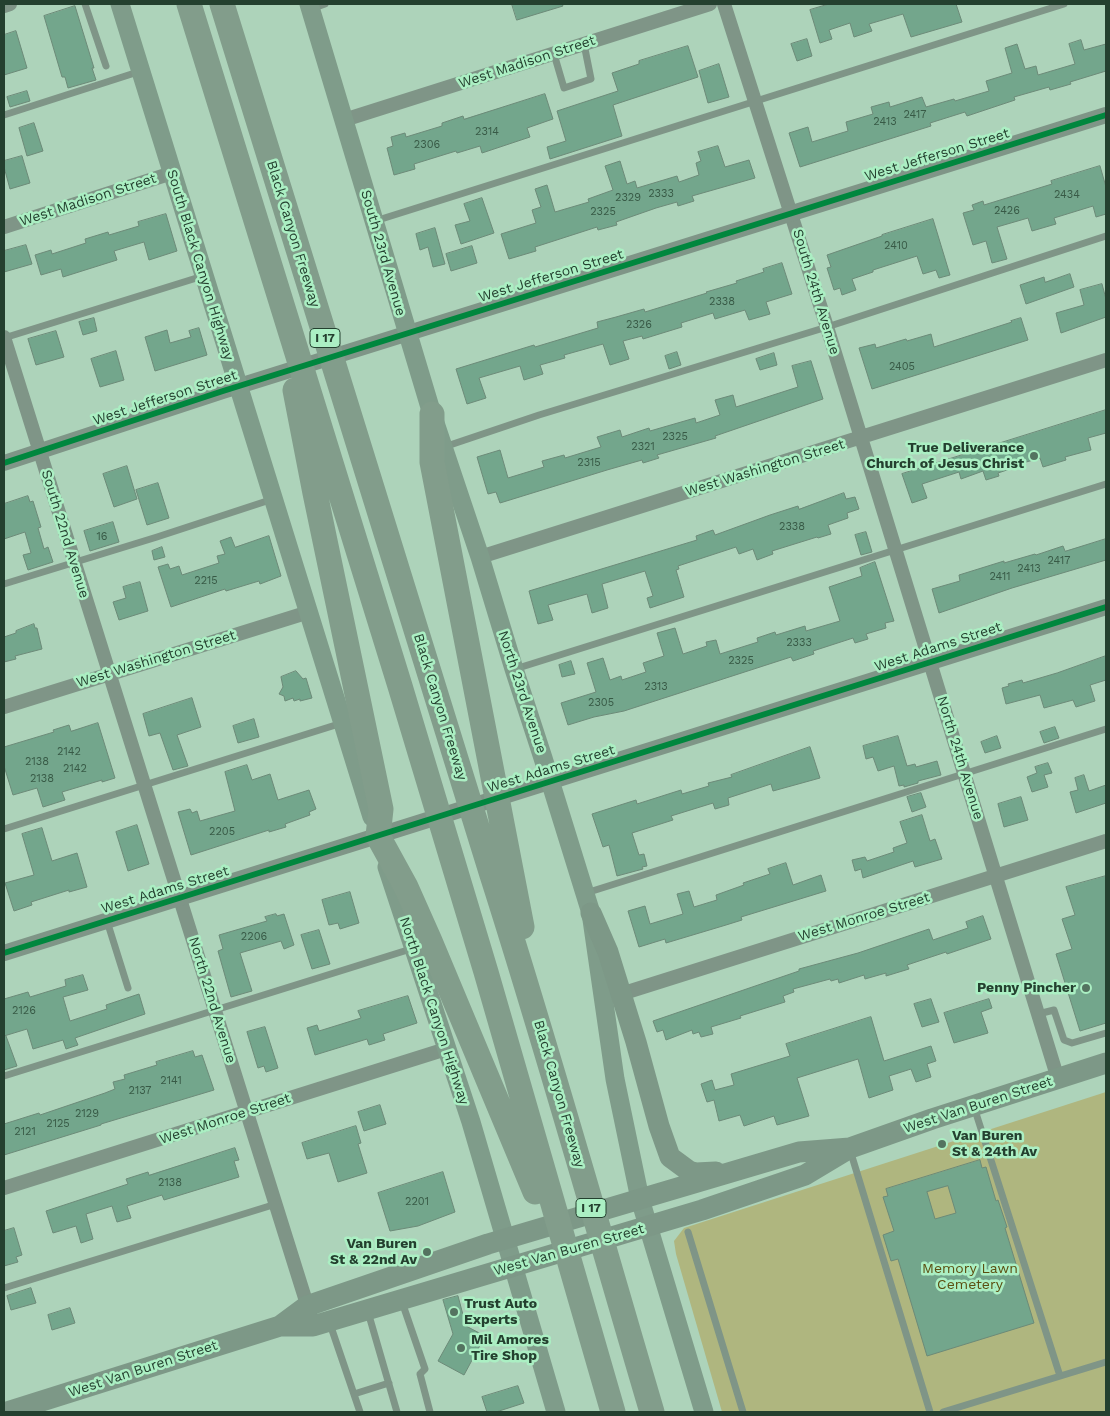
<!DOCTYPE html>
<html>
<head>
<meta charset="utf-8">
<style>
  body { margin:0 }
  #map { position:relative; width:1110px; height:1416px; overflow:hidden; background:#add3ba; font-family:"Work Sans",sans-serif }
  canvas { display:block }
  .frame { position:absolute; inset:0; border:5px solid #24402f; pointer-events:none }
</style>
</head>
<body>
<div id="map">
<canvas width="1110" height="1416"></canvas>
<div class="frame"></div>
</div>
<script>
const g = document.querySelector('canvas').getContext('2d');
g.lineJoin = 'round';
function fillPath(path, color) {
  g.fillStyle = color;
  g.fill(path, 'evenodd');
}
function stroke(path, color, width, dash) {
  g.strokeStyle = color;
  g.lineWidth = width;
  g.lineCap = dash ? 'butt' : 'round';
  g.setLineDash(dash || []);
  g.stroke(path);
}
function label(font, color, halo, rows, align = 'center') {
  g.font = font + ' "Work Sans",sans-serif';
  g.lineWidth = 5;
  g.setLineDash([]);
  g.textBaseline = 'middle';
  g.strokeStyle = halo;
  g.fillStyle = color;
  for (const [text, x, y, turn = 0] of rows) {
    g.save();
    g.translate(x, y);
    g.rotate((+turn || 0) * Math.PI / 180);
    g.textAlign = isNaN(turn) ? turn : align;
    if (halo) g.strokeText(text, 0, 0);
    g.fillText(text, 0, 0);
    g.restore();
  }
}
fillPath(new Path2D(`
  M1106 1092V1412H722L676 1254 674 1241 684 1228Z`), '#afb67f');
const building = new Path2D(`
  M512 4H562L563 6 517 20Z
  M829 4H956L962 22 911 37 903 14 869 24 872 31 854 37 850 23 829 30 832 39 820 43 810 10Z
  M75 6 94 68H92L96 80 68 88 65 77H62L44 16Z
  M16 31 27 68 4 75V35Z
  M807 39 812 56 797 61 791 44Z
  M1081 40 1084 50 1106 44V71L1070 82 1071 84 1050 90 1049 87 1014 97 1015 100 967 116 965 112 930 123 931 126 800 167 789 133 808 127 812 142 848 131 846 122 873 114 871 107 889 102 890 107 922 97 926 107 954 99 955 101 989 91 986 81 1012 73 1005 48 1017 44 1025 69 1036 66 1038 75 1075 64 1069 44Z
  M688 46 698 77 613 105 622 136 550 159 547 147 566 141 557 111 618 91 612 73 639 64V61Z
  M719 64 729 97 708 103 699 71Z
  M27 91 30 101 10 107 7 97Z
  M545 94 553 119 527 128 530 137 482 153 480 146 457 153 456 151 414 164 415 169 394 175 387 148 393 146 391 137 405 133 406 137 442 126V123L463 116 464 119Z
  M34 123 43 151 27 156 19 128Z
  M718 146 725 167 749 160 755 178 692 196 694 201 678 206 677 202 656 208 616 222 617 225 598 230 597 227 535 247 536 251 509 259 501 234 536 223 532 210 541 207 535 189 547 185 555 212 589 202 588 199 613 190 605 166 620 161 627 184 635 181 637 188 677 176 679 182 699 175 696 163 701 161 698 152Z
  M22 156 30 183 10 189 4 167V161Z
  M1100 166 1106 187V214L1096 217 1093 206 1054 218 1056 224 1032 231 1028 218 997 227 1007 259 992 263 986 241 973 245 963 213 974 210 972 205 983 201 984 205 1052 184 1051 181Z
  M482 198 494 233 461 244 455 225 470 221 464 204Z
  M166 214 177 251 149 260 144 242 114 251 117 260 82 271 63 277 61 269 41 275 35 255 51 250 52 254 86 243 85 239 108 232 109 235 139 226 138 222Z
  M933 219 950 275 939 278 936 270 923 274 917 256 873 270V272L852 279 856 290 842 295 840 288 834 290 827 268 831 267 827 255 882 236V235Z
  M435 228 445 264 433 267 428 247 420 250 416 234Z
  M26 245 32 264 4 272V251Z
  M472 246 477 263 451 271 446 254Z
  M782 263 792 294 766 302 770 314 749 320 745 310 715 319 713 313 681 323 682 327 643 339 642 336 623 341 629 359 610 365 603 344 564 355 565 358 540 365 543 374 524 380 520 366 479 378 486 398 467 404 456 369 534 345 535 347 598 328 597 322 616 317 644 309 645 312 707 293 706 292 737 283 736 281 764 272 763 269Z
  M1070 274 1074 287 1026 304 1020 285 1044 277 1045 282Z
  M1102 284 1106 299V317L1061 333 1056 313 1084 305 1080 290Z
  M94 318 97 331 83 335 79 322Z
  M1021 318 1028 340 872 389 859 348 875 344 876 348 906 339 907 341 931 334 934 347 1012 322 1011 321Z
  M199 328 207 355 155 371 145 337 167 330 170 343 191 337 189 331Z
  M56 331 64 357 36 365 28 339Z
  M116 351 124 380 100 387 91 359Z
  M677 352 681 365 669 369 665 356Z
  M774 353 777 365 760 370 756 359Z
  M811 361 823 399 715 436 716 438 657 455 659 458 643 463 642 460 607 470 500 503 496 492 488 494 477 457 500 450 508 478 544 467 542 461 564 455 565 458 601 447 597 437 620 430 622 437 649 428 650 431 695 418 696 423 720 415 715 400 733 395 736 407 798 387 792 366Z
  M1106 410V433L1088 438 1091 450 1065 457 1066 460 1043 467 1040 458 1009 467 1010 469 998 473 999 476 986 480 983 471 961 479 959 472 922 484 927 498 912 503 902 474Z
  M127 466 137 499 114 507 103 474Z
  M158 483 169 518 147 525 136 490Z
  M844 493 846 499 855 497 859 509 847 513 848 518 828 525 831 534 818 538 817 537 772 551 773 554 757 560 753 549 739 554 736 547 678 566 679 569 676 570 684 597 650 608 647 598 653 596 645 571 602 584 608 608 592 613 587 594 548 605 553 620 538 624 529 591 697 540 696 536 713 530 715 535 770 515 798 506 799 509Z
  M28 496 30 502 33 501 41 527 38 528 44 549 48 547 53 562 28 570 23 555 31 553 25 532 4 539V504Z
  M113 522 119 542 90 551 84 531Z
  M866 532 872 552 861 555 855 535Z
  M269 536 281 576 260 584 259 581 226 591 225 589 171 607 158 567 168 564 170 569 179 566 182 575 219 563 217 556 225 554 220 541 231 537 235 547Z
  M1106 539V560L1012 588 939 613 932 589 960 581 959 575 1004 561V563L1035 554 1036 555 1063 546 1065 551Z
  M162 547 165 557 154 560 152 551Z
  M875 562 894 621 885 623 886 628 866 634 868 639 855 643 853 638 813 651 814 654 793 661 791 657 624 711 594 717 568 725 561 703 596 692 587 663 603 658 610 680 621 676 622 680 646 672 643 663 664 656 657 633 675 628 683 654 707 646 706 642 716 640 720 654 758 642 757 638 775 632 776 635 805 626 806 631 840 621 829 587 862 576 860 568Z
  M140 582 148 611 119 620 113 602 126 598 123 587Z
  M34 624 35 628H37L42 649 15 656 16 659 4 662V637L16 633V631Z
  M1106 656V680L1090 685 1095 701 1076 707 1073 700 1044 708 1040 695 1006 704 1002 688 1009 686 1008 684 1022 680 1023 683 1057 673Z
  M571 661 575 674 562 677 559 665Z
  M296 671 303 679 306 678 312 698 300 701V699L294 701 293 698 285 701 284 696 279 694 283 687 281 677Z
  M192 698 201 727 177 735 188 766 173 770 160 733 149 736 143 714Z
  M254 719 259 737 238 743 233 726Z
  M98 723 115 778 102 782V780L62 792 65 800 43 807 37 788 13 795 4 766V747L54 732 53 730 69 725 71 731Z
  M1055 727 1059 738 1044 743 1040 732Z
  M898 736 907 766 915 764 916 767 937 761 941 775 918 781V783L904 787V785L899 786 894 766 878 771 873 757 866 759 863 746Z
  M997 736 1001 748 985 753 981 742Z
  M810 747 820 778 773 791 771 784 728 798 729 805 715 809 713 803 671 816 673 820 632 833 639 855 644 854 647 866 642 867 643 869 617 876 609 845 603 847 592 814 636 800 637 804 681 790 682 794 709 786 708 783 732 777 731 775Z
  M1048 763 1052 773 1044 775 1048 787 1032 792 1027 777 1037 773 1035 767Z
  M247 765 252 780 270 774 278 800 309 790 316 809 309 812 310 815 285 824 286 827 269 832V830L191 855 178 812 190 809 192 813 197 811 200 821 235 811 225 772Z
  M1084 775 1089 791 1106 785V803L1076 813 1070 792 1078 790 1075 778Z
  M921 793 926 807 912 812 907 797Z
  M1021 797 1028 820 1004 827 998 804Z
  M922 815 930 841 935 839 942 859 915 867 913 861 863 878 861 869 855 871 852 860 865 857 867 861 894 852 893 848 907 843 900 822Z
  M137 825 149 864 128 871 116 832Z
  M42 828 52 861 77 853 87 887 69 892V890L31 902 32 905 14 911 5 883 34 875 22 834Z
  M786 863 793 885 821 875 826 891 741 917 742 920 726 925 666 943 665 939 639 947 628 911 645 906 650 924 683 914 677 894 689 891 694 907 717 900 716 895 744 885 743 883 770 874 768 869Z
  M1106 876V1023L1080 1031 1056 954 1072 949 1062 919 1075 915 1066 887Z
  M350 892 359 923 340 929 338 923 329 925 322 900Z
  M276 914 277 916 284 914 294 945 284 949 281 941 240 953 252 991 231 997 218 951 223 949 219 935 267 921 265 917Z
  M983 916 991 939 947 954 946 952 907 965 909 969 886 976V973L865 979 864 975 839 983 838 979 831 981 830 979 793 989 794 992 783 996 785 1002 740 1016 741 1018 711 1027 713 1034 701 1037 699 1032 693 1034 692 1030 666 1040 663 1030 657 1032 653 1021 799 971V969L858 953 929 929 933 940 968 928 966 922Z
  M319 930 330 964 312 969 301 935Z
  M83 975 88 990 63 997 70 1021 107 1009 106 1005 139 994 145 1014 75 1038 78 1045 66 1049 63 1040 33 1049 27 1029 4 1036V999L28 992 30 997 66 986 65 980Z
  M408 996 417 1023 383 1034 385 1040 369 1045 367 1039 315 1055 307 1028 317 1025 319 1031 361 1018 358 1011Z
  M931 999 939 1022 922 1027 914 1004Z
  M989 999 992 1008 981 1012 988 1033 954 1043 944 1013Z
  M871 1017 884 1061 931 1046 936 1061 927 1064 931 1077 916 1082 911 1069 889 1076 893 1090 869 1098 858 1059 797 1078 809 1116 777 1125 774 1116 744 1126 740 1115 719 1121 714 1100 707 1102 701 1084 712 1080 715 1090 734 1085 731 1074 790 1056 786 1044Z
  M265 1027 278 1068 266 1072 264 1066 258 1068 247 1032Z
  M6 1036 17 1066 4 1070V1037Z
  M193 1051 195 1057 202 1055 214 1090 101 1124V1125L4 1155V1124L39 1113 40 1115 105 1093 115 1089 113 1082 125 1079 124 1075 157 1065 156 1062Z
  M380 1105 386 1124 364 1131 358 1112Z
  M356 1126 361 1143 358 1144 367 1173 338 1182 329 1153 307 1159 302 1143Z
  M235 1148 239 1160 234 1161 239 1177 164 1200 162 1195 127 1206 131 1218 117 1222 112 1206 86 1214 93 1239 81 1243 76 1226 53 1233 46 1211 128 1184 126 1179 148 1172 149 1175Z
  M980 1160 982 1168 986 1167 996 1201 998 1200 1007 1227 1005 1228 1034 1323 927 1356 898 1259 891 1261 883 1235 894 1231 883 1197 888 1196 886 1189ZM948 1186 956 1213 935 1219 927 1192Z
  M443 1172 455 1212 418 1226 390 1231 378 1193Z
  M14 1228 22 1255 16 1257 18 1262 4 1266V1231Z
  M31 1288 36 1303 11 1310 7 1296Z
  M458 1296 466 1326 485 1336 464 1375 438 1361 453 1334 443 1300Z
  M70 1308 75 1323 52 1330 48 1315Z
  M518 1386 524 1403 496 1412H487L482 1397Z`);
fillPath(building, '#73a68c');
stroke(building, '#6c8a78', 1);
stroke(new Path2D(`
  M85 4 106 66
  M311 9 325 4
  M554 54 564 88 591 79 584 44
  M4 115 141 71
  M375 221 1064 4
  M4 338 203 276
  M444 447 539 415 827 327 1106 236
  M4 584 157 537 273 499
  M515 669 1106 484
  M4 829 342 723
  M586 893 1106 729
  M107 921 128 988
  M1038 1014 1054 1010 1064 1040 1072 1043 1106 1033
  M4 1076 414 948
  M974 1107 1060 1376
  M850 1150 930 1412
  M688 1232 743 1412
  M4 1288 276 1204
  M402 1302 425 1369 420 1374 430 1412
  M368 1312 397 1412
  M330 1324 360 1412
  M354 1394 389 1383
  M943 1412 1106 1362`), '#7f9587', 7);
stroke(new Path2D(`
  M724 4 827 327 1058 1079
  M4 6 10 4
  M344 120 710 4
  M4 227 172 173
  M4 337 310 1314
  M480 557 1106 360
  M4 707 309 612
  M621 994 1106 841
  M4 1188 446 1049`), '#7f9587', 14);
stroke(new Path2D(`
  M4 463 223 391 1106 115
  M4 953 1106 607`), '#7f9587', 16);
stroke(new Path2D(`
  M120 4 372 817
  M309 4 432 414 480 557 514 669 543 758 591 913 615 1079 640 1199 704 1412
  M387 867 471 1122 556 1412`), '#7f9c8a', 19);
stroke(new Path2D(`
  M591 913 608 952 636 1042 659 1126 670 1157 689 1171 696 1173 716 1172
  M280 1326H313L702 1210 805 1175 850 1148 932 1119 1106 1063
  M7 1412 280 1326 307 1306 488 1244 799 1152 850 1148`), '#7d9887', 21);
stroke(new Path2D(`
  M189 4 400 686 486 972 613 1412
  M222 4 492 875C549 1053 599 1233 652 1412
  M295 390 315 493 381 809 378 836 406 887 430 941 535 1192
  M432 414V462L522 927`), '#829d8b', 25);
stroke(new Path2D(`
  M4 463 223 391 1106 115
  M4 953 1106 607`), '#00873e', 6);
for (const [x, y, r, color] of [
  [1034,456,5,"#547360"],
  [1086,988,5,"#547360"],
  [942,1144,5,"#547360"],
  [427,1252,5,"#547360"],
  [454,1312,5,"#547360"],
  [461,1348,5,"#547360"]
]) {
  const dot = new Path2D();
  dot.arc(x, y, r, 0, 2 * Math.PI);
  g.fillStyle = color;
  g.fill(dot);
  stroke(dot, '#abefc3', 2);
}
label('11px', '#385a46', null, [
  ["2417",915,115],
  ["2413",885,122],
  ["2314",487,132],
  ["2306",427,145],
  ["2333",661,194],
  ["2434",1067,195],
  ["2329",628,198],
  ["2426",1007,211],
  ["2325",603,212],
  ["2410",896,246],
  ["2338",722,302],
  ["2326",639,325],
  ["2405",902,367],
  ["2325",675,437],
  ["2321",643,447],
  ["2315",589,463],
  ["2338",792,527],
  ["16",102,537],
  ["2417",1059,561],
  ["2413",1029,569],
  ["2411",1000,577],
  ["2215",206,581],
  ["2333",799,643],
  ["2325",741,661],
  ["2313",656,687],
  ["2305",601,703],
  ["2142",69,752],
  ["2138",37,762],
  ["2142",75,769],
  ["2138",42,779],
  ["2205",222,832],
  ["2206",254,937],
  ["2126",24,1011],
  ["2141",171,1081],
  ["2137",140,1091],
  ["2129",87,1114],
  ["2125",58,1124],
  ["2121",25,1132],
  ["2138",170,1183],
  ["2201",417,1202]
]);
for (const [x, y, w] of [
  [325,338,30],
  [591,1208,30]
]) {
  const box = new Path2D();
  box.roundRect(x - w / 2, y - 9.5, w, 19, 4);
  g.fillStyle = '#abefc3';
  g.fill(box);
  stroke(box, '#24402f', 1);
}
label('bold 12px', '#24402f', null, [
  ["I 17",325,338],
  ["I 17",591,1208]
]);
label('14px', '#24402f', '#abefc3', [
  ["West Madison Street",527,62,-18],
  ["West Jefferson Street",937,155,-17],
  ["West Madison Street",88,200,-18],
  ["Black Canyon Freeway",293,234,73],
  ["South 23rd Avenue",383,253,74],
  ["South Black Canyon Highway",200,265,73],
  ["West Jefferson Street",551,276,-17],
  ["South 24th Avenue",816,292,73],
  ["West Jefferson Street",165,398,-18],
  ["West Washington Street",765,468,-17],
  ["South 22nd Avenue",65,534,73],
  ["West Adams Street",938,647,-18],
  ["West Washington Street",156,659,-17],
  ["North 23rd Avenue",522,692,72],
  ["Black Canyon Freeway",440,707,73],
  ["North 24th Avenue",960,758,73],
  ["West Adams Street",551,769,-17],
  ["West Adams Street",165,890,-17],
  ["West Monroe Street",864,917,-17],
  ["North 22nd Avenue",212,1000,73],
  ["North Black Canyon Highway",434,1011,72],
  ["Black Canyon Freeway",559,1094,74],
  ["West Van Buren Street",978,1105,-18],
  ["West Monroe Street",225,1119,-18],
  ["West Van Buren Street",569,1250,-16],
  ["West Van Buren Street",143,1369,-18]
]);
label('bold 14px', '#24402f', '#abefc3', [
  ["True Deliverance",1024,448],
  ["Church of Jesus Christ",1024,464],
  ["Penny Pincher",1076,988],
  ["Van Buren",952,1136,"left"],
  ["St & 24th Av",952,1152,"left"],
  ["Van Buren",417,1244],
  ["St & 22nd Av",417,1260],
  ["Trust Auto",464,1304,"left"],
  ["Experts",464,1320,"left"],
  ["Mil Amores",471,1340,"left"],
  ["Tire Shop",471,1356,"left"]
], 'right');
label('14px', '#5b4e10', '#abefc3', [
  ["Memory Lawn",970,1269],
  ["Cemetery",970,1285]
]);
</script>
</body>
</html>
